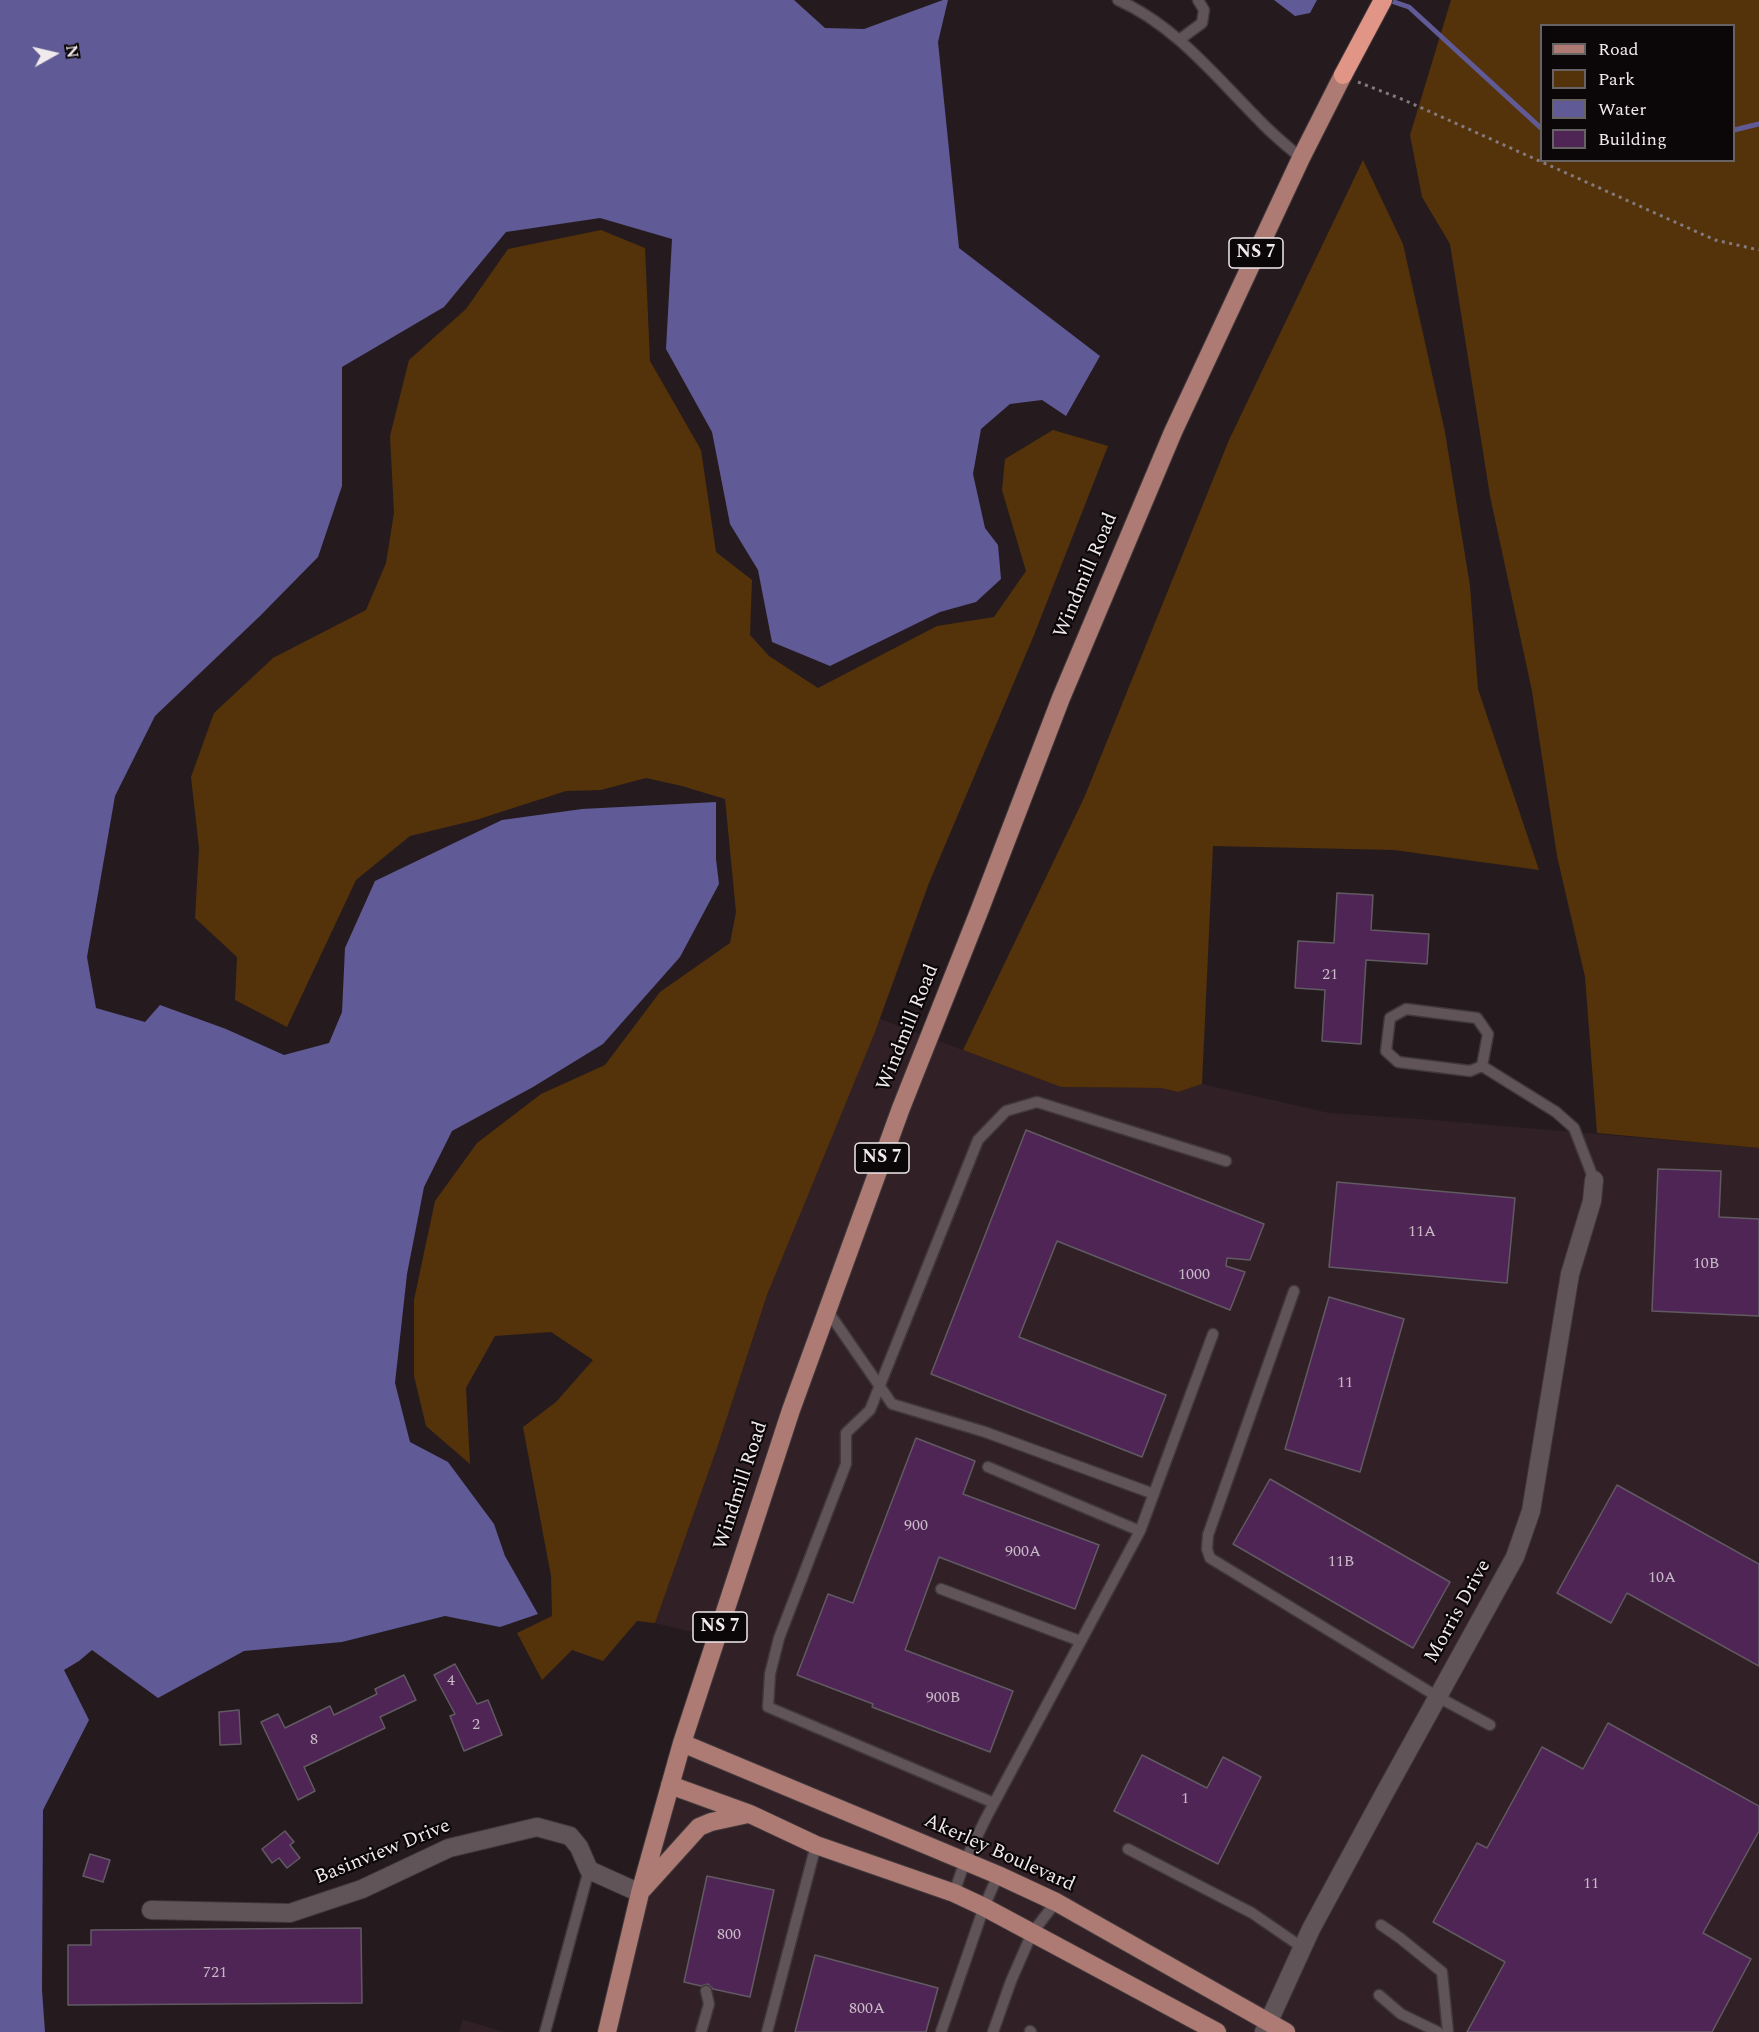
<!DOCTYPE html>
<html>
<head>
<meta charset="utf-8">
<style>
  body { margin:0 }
  #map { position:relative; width:1759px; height:2032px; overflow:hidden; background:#251b1e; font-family:Spectral,serif }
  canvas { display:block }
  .legend { position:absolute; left:1540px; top:24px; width:195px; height:138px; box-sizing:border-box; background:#0b0708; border:2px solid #676263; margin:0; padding:8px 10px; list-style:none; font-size:18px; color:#f1eaec }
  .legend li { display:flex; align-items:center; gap:12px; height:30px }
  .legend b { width:30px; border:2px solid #676263 }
  .north { position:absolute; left:24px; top:24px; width:60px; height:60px; -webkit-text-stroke:4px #0b0708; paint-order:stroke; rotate:82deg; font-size:16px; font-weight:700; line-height:24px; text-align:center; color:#f1eaec }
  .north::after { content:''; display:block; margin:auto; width:21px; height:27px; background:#f1eaec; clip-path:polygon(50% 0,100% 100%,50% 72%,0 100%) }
</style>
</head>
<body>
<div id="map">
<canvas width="1759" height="2032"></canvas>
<ul class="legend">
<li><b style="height:8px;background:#ad7b74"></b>Road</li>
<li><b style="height:16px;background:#54320a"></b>Park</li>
<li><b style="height:16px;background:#605a96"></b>Water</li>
<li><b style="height:16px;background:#4f2555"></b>Building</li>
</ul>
<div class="north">N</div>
</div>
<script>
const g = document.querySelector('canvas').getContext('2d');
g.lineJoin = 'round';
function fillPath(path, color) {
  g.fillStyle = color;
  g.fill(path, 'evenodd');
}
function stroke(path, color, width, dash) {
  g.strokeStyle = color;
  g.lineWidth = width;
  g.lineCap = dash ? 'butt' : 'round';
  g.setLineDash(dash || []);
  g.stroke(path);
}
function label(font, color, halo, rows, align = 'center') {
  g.font = font + ' Spectral,serif';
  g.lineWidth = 4.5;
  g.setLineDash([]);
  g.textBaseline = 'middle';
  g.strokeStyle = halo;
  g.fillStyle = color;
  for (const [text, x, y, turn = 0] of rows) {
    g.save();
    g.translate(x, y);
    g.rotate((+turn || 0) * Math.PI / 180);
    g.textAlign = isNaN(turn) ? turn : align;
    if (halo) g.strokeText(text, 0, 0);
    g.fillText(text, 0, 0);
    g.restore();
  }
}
fillPath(new Path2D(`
  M880 1019 1061 1087 1161 1088 1178 1092 1202 1084 1329 1113 1433 1120 1759 1148V2032H605L714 1637 655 1623 717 1448 767 1295Z
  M463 2020 504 2032H459Z`), '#312127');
fillPath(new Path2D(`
  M1451 0H1759V1148L1597 1133 1585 977 1557 856 1532 691 1490 496 1450 244 1422 197 1410 135ZM1542 26H1734V160H1542Z
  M1363 160 1403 244 1445 432 1470 586 1478 689 1539 870 1394 850 1213 846 1202 1084 1178 1092 1161 1088 1061 1087 963 1050 1084 798 1229 440Z
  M601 230 645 248 650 361 701 450 716 552 752 580 750 635 769 656 818 688 937 626 994 617 1026 571 1002 490 1005 459 1053 430 1108 446 1034 635 929 883 875 1032 767 1295 717 1448 655 1623 637 1621 603 1661 572 1650 542 1680 517 1633 552 1616 551 1576 523 1427 556 1402 593 1360 551 1332 495 1336 466 1388 470 1464 426 1426 414 1376V1300L435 1201 477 1143 541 1094 605 1065 660 992 730 943 736 912 725 799 682 786 646 778 601 790 566 791 476 820 410 836 356 880 287 1027 235 1000 237 957 195 918 199 848 191 777 214 713 273 658 366 610 386 563 394 513 390 436 409 360 466 309 508 249Z`), '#54320a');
fillPath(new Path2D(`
  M0 0H794L825 28 864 29 943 0H948L938 42 959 248 1100 356 1066 416 1042 400 1010 404 981 429 973 474 985 528 998 545 1001 579 976 602 940 612 830 666 772 642 758 570 730 524 712 432 666 349 672 239 600 218 506 232 444 307 342 367V486L318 557 260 616 155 716 115 796 87 957 96 1008 145 1022 160 1005 226 1029 284 1055 329 1043 342 1012 345 948 375 881 502 820 582 809 716 802V859L719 884 680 957 603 1044 533 1087 452 1131 424 1187 407 1274 395 1383 410 1442 448 1462 494 1524 505 1556 538 1614 500 1627 445 1616 342 1642 244 1651 158 1698 92 1650 79 1661 64 1670 89 1720 43 1810 42 1990 45 2032H0Z
  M1274 0H1317L1310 13 1295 16Z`), '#605a96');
stroke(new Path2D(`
  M1388 0 1409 7 1542 129
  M1734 130 1759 124`), '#605a96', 5);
const building = new Path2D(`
  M1337 893 1373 895 1371 930 1429 934 1427 964 1366 960 1361 1044 1322 1041 1325 990 1295 988 1298 941 1334 943Z
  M1026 1130 1264 1224 1250 1260 1227 1258 1226 1266 1245 1272 1230 1310 1057 1241 1019 1337 1166 1395 1142 1457 931 1374Z
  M1658 1169 1721 1171 1719 1217 1759 1219V1316L1652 1311Z
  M1337 1182 1515 1198 1507 1283 1329 1267Z
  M1329 1297 1404 1319 1360 1472 1285 1449Z
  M916 1438 975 1461 963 1494 1099 1545 1075 1609 939 1557 905 1650 1013 1691 990 1752 872 1707 873 1704 797 1675 828 1594 853 1603Z
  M1270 1479 1450 1582 1413 1648 1233 1544Z
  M1617 1485 1759 1564V1666L1627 1593 1611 1623 1557 1593Z
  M455 1664 477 1704 488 1700 502 1735 464 1751 450 1716 455 1714 434 1675Z
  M404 1675 416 1700 380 1717 385 1728 304 1767 315 1791 298 1800 261 1722 278 1714 285 1728 330 1706 334 1715 377 1694 375 1689Z
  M239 1710 241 1744 220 1745 219 1712Z
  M1608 1723 1759 1806V1831L1703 1933 1751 1959 1712 2032H1467L1505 1962 1433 1922 1477 1843 1487 1848 1542 1747 1583 1769Z
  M1142 1755 1207 1788 1223 1757 1261 1777 1218 1864 1114 1811Z
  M285 1831 294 1842 290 1845 300 1858 287 1868 279 1858 272 1863 262 1849Z
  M90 1854 110 1860 103 1882 83 1876Z
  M707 1876 774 1890 750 1997 713 1989 708 1984 701 1986 684 1982Z
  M361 1928 362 2003 68 2005V1945H91V1930Z
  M815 1955 938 1988 926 2032H795Z`);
fillPath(building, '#4f2555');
stroke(building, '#625a63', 1.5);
const lane = new Path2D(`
  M1118 0C1176 26 1215 76 1260 121 1272 134 1287 146 1301 158
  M1179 40 1202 23 1204 10 1198 0
  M1482 1066 1488 1034 1477 1018 1406 1009 1390 1018 1386 1051 1398 1062 1470 1071 1482 1066 1556 1112 1574 1128 1594 1180
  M1294 1291 1208 1535 1207 1549 1210 1558 1438 1697 1490 1725
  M827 1310 892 1404 985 1432 1154 1494
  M988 1467 1140 1531
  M941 1589 1080 1641
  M994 1803 768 1707 770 1674 779 1638 846 1464V1433L870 1410 978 1140 1006 1111 1037 1102 1226 1161
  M1128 1849 1252 1913 1303 1948
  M954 1893 965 1861 986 1818 1140 1531 1213 1334
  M1381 1925 1400 1938 1442 1972 1448 2032
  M1379 1995 1401 2014 1438 2032
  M1030 2031 1031 2032
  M545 2032 589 1870
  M701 2032 709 2004 706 1991
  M767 2032 816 1845
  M941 2032 984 1907 998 1875
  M993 2032 1011 1981 1032 1933 1056 1902`);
const street = new Path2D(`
  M151 1910 290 1913 362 1889 449 1848 537 1827 570 1836 579 1847 589 1870 640 1893
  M1264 2032 1311 1929 1383 1796 1515 1557 1531 1511 1570 1274 1592 1201 1594 1180`);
const primary = new Path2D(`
  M682 1743 998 1875 1056 1902 1286 2032
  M670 1785 750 1814 816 1845 954 1893 984 1907 1217 2032
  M643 1889 699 1827 711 1822 748 1814
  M607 2032 640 1893 682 1743 791 1410 901 1108 980 909 1061 698 1173 432 1301 158 1343 75`);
const highway = new Path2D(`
  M1343 75 1383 0`);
stroke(lane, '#40383a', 13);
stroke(street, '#40383a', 20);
stroke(primary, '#40383a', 20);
stroke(highway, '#40383a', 20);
stroke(new Path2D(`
  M1358 82 1404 100 1715 240 1759 250`), '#837a7d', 3, [3, 4.5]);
stroke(lane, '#605458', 10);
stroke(street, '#605458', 18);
stroke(primary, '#ad7b74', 18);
stroke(highway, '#e19587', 18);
label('16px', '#c8b9c6', null, [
  ["21",1330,976],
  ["11A",1422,1233],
  ["10B",1706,1265],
  ["1000",1194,1276],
  ["11",1345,1384],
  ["900",916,1527],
  ["900A",1023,1553],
  ["11B",1341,1563],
  ["10A",1662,1579],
  ["4",451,1682],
  ["900B",943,1699],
  ["2",476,1726],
  ["8",314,1741],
  ["1",1185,1800],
  ["11",1591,1885],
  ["800",729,1936],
  ["721",215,1974],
  ["800A",867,2010]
]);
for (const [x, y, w] of [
  [1256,253,54],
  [882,1158,54],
  [720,1627,54]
]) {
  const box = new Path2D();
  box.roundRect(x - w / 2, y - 15, w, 30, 4.5);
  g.fillStyle = '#0b0708';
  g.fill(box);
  stroke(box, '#f1eaec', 1.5);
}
label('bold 18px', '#f1eaec', null, [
  ["NS 7",1256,253],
  ["NS 7",882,1158],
  ["NS 7",720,1627]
]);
label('20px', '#f1eaec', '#0b0708', [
  ["Windmill Road",1087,576,-67],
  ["Windmill Road",909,1028,-68],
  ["Windmill Road",742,1486,-72],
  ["Morris Drive",1459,1612,-61],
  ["Basinview Drive",383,1853,-22],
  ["Akerley Boulevard",999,1854,24]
]);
</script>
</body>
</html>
